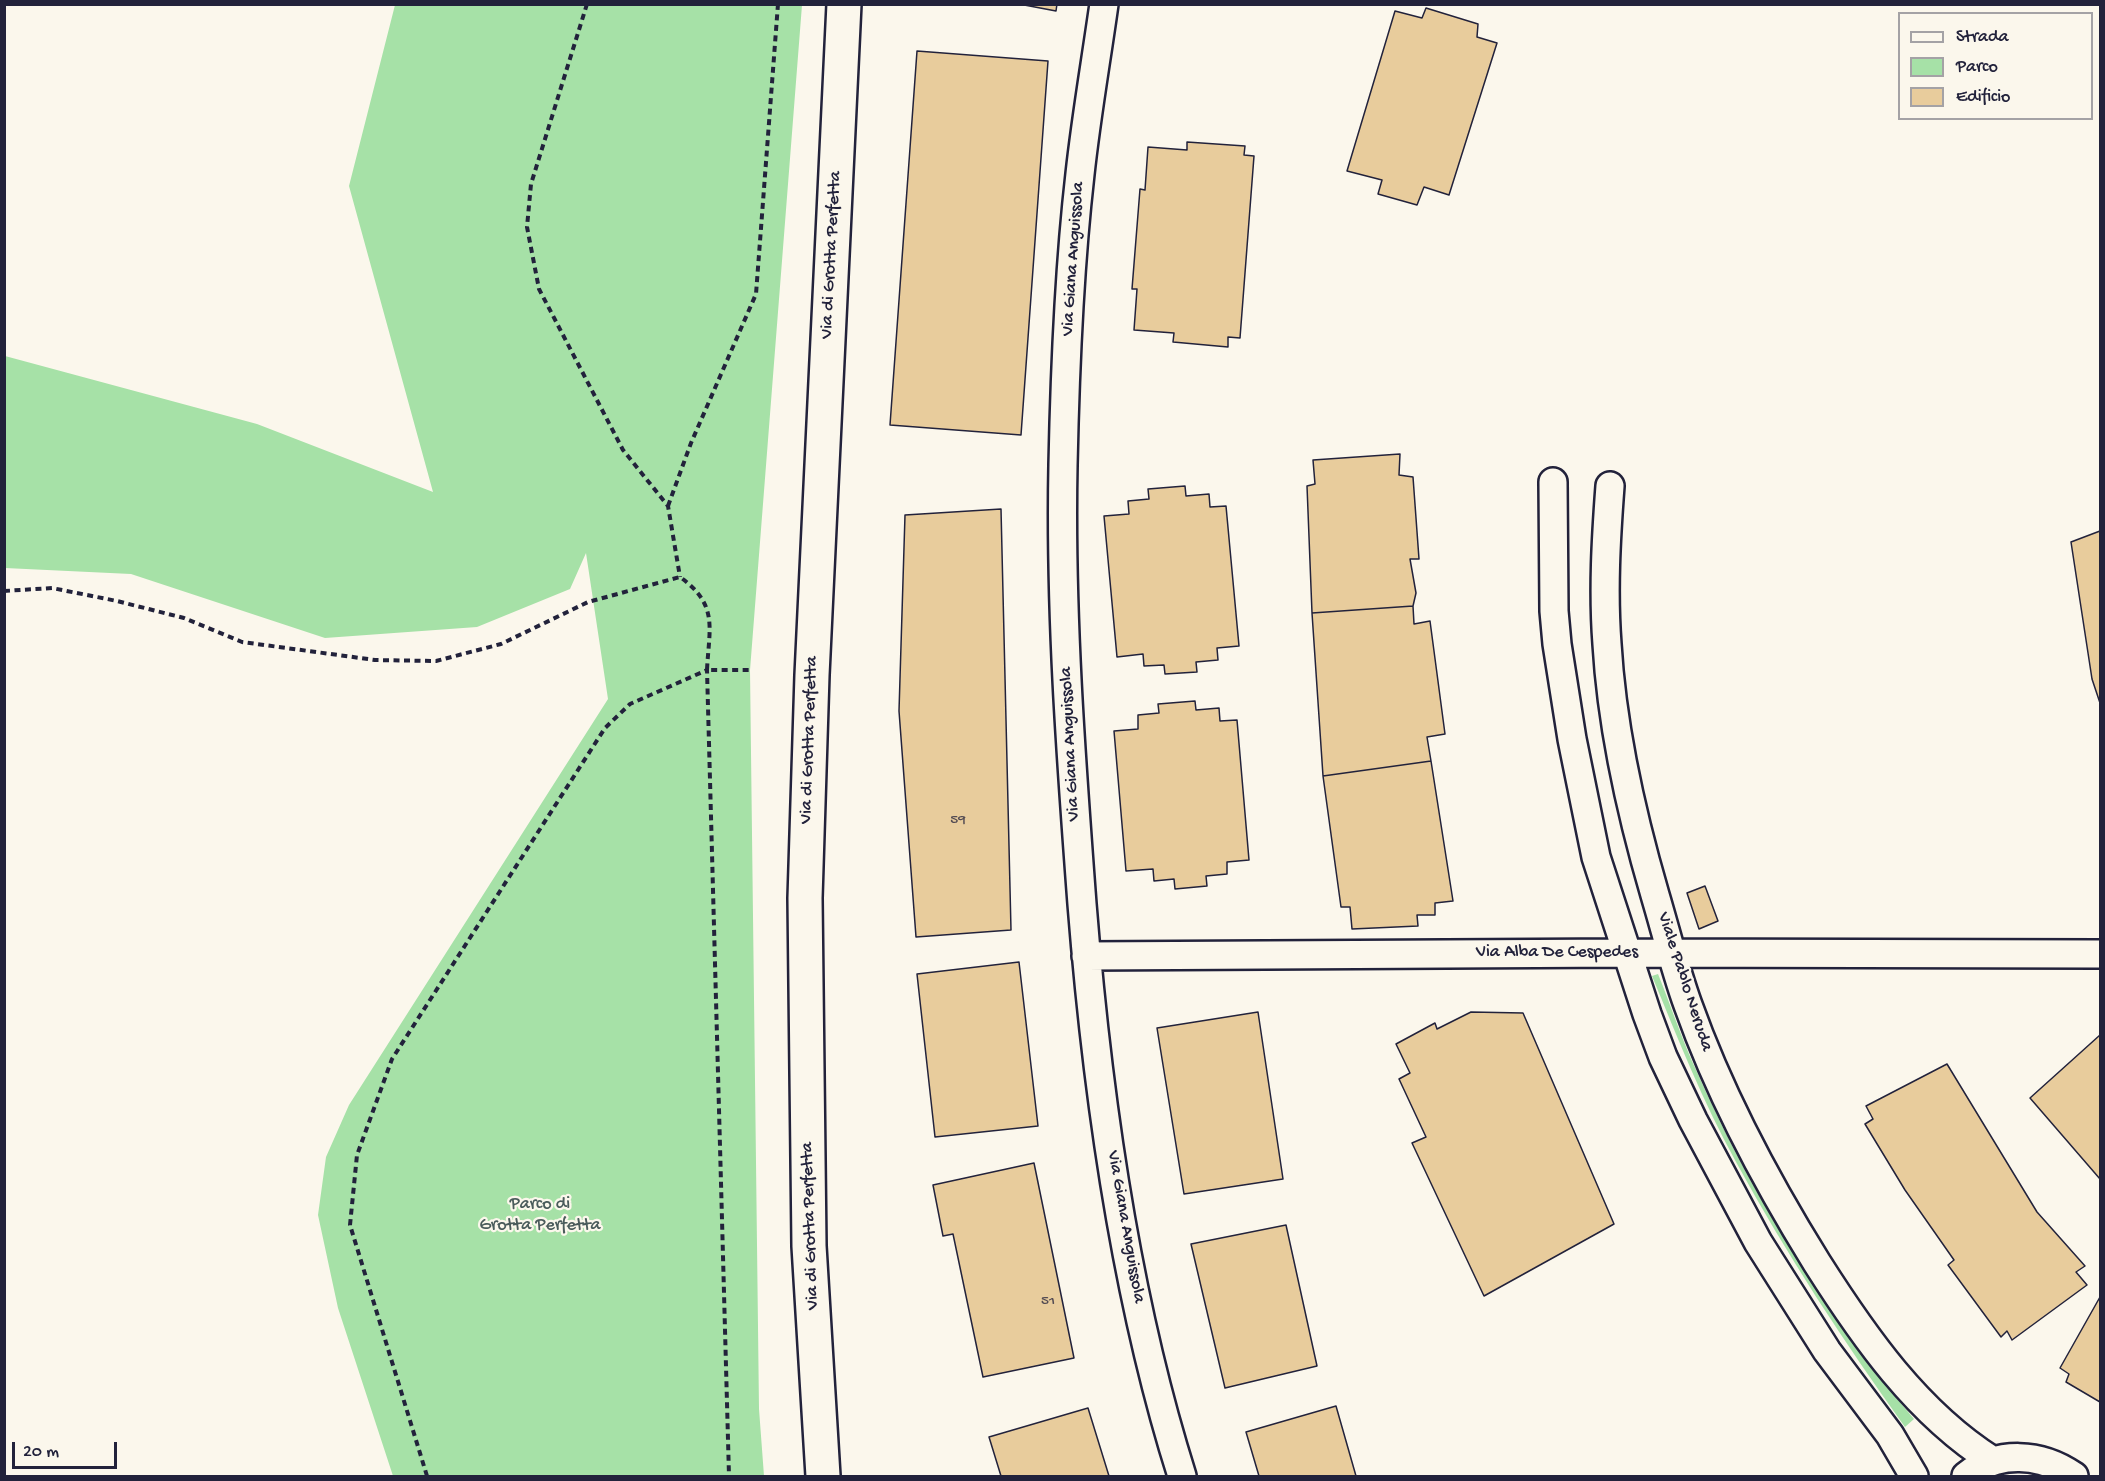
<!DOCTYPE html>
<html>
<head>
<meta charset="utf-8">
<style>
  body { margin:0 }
  #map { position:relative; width:2105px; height:1481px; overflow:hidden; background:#fbf7ec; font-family:"Gochi Hand",sans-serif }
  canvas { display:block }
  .frame { position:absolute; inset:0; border:6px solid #22223b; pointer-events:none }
  .legend { position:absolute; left:1898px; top:12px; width:195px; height:108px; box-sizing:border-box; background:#fbf7ec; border:2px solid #a4a2a5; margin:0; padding:8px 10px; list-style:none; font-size:18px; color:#22223b }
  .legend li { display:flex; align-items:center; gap:12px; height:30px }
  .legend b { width:30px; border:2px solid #a4a2a5 }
  .scale { position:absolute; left:12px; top:1442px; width:105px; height:27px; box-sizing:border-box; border:3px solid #22223b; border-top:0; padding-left:8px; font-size:18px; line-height:21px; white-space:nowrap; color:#22223b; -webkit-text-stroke:4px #fbf7ec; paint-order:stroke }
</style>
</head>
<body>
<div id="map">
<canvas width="2105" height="1481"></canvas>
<div class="frame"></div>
<ul class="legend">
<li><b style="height:8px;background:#fbf7ec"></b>Strada</li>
<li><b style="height:16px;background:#a6e1a7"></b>Parco</li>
<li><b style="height:16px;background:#e8cc9c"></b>Edificio</li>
</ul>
<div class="scale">20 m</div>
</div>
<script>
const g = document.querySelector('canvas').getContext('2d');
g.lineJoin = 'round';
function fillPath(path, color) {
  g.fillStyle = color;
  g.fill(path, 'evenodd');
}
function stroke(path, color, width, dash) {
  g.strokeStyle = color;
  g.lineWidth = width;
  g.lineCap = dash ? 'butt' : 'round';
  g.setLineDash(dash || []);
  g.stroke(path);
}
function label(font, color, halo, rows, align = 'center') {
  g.font = font + ' "Gochi Hand",sans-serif';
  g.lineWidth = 4.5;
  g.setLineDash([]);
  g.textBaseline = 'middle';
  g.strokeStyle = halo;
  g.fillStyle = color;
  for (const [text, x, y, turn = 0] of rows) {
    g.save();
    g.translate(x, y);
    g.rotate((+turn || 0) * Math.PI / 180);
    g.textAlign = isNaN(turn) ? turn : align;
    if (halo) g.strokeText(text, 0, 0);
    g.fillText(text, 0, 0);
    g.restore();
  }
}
fillPath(new Path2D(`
  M395 5H802L750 670 759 1409 764 1476H393L338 1308 318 1215 326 1157 349 1105 608 699 586 553 570 589 477 627 325 638 131 574 5 568V356L257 424 433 492 349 186Z
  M1658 974C1671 1006 1682 1040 1697 1072 1752 1196 1826 1315 1914 1419L1905 1427C1844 1342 1786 1254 1736 1162 1703 1102 1678 1039 1652 976Z`), '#a6e1a7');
const building = new Path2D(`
  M1019 4H1057L1056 11Z
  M1426 8 1478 24 1477 37 1497 43 1449 195 1424 187 1417 205 1378 194 1382 180 1347 171 1395 11 1422 18Z
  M917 51 1048 61 1021 435 890 425Z
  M1187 142 1245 146 1244 155 1254 156 1240 338 1228 337V347L1173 342 1174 333 1134 330 1137 289H1132L1140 189 1145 190 1148 147 1187 150Z
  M1400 454 1399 475 1413 477 1419 559H1410L1416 593 1413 606 1312 613 1307 486 1315 484 1313 460Z
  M1185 486 1186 496 1209 494 1210 507 1226 506 1239 646 1217 648 1218 660 1196 662 1197 672 1165 674 1164 665 1144 666 1143 654 1117 657 1104 516 1129 514 1128 501 1149 499 1148 489Z
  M1001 509 1011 930 916 937 899 711 905 515Z
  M2100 531V703L2092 679 2071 542Z
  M1413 606 1414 624 1430 621 1445 734 1427 737 1431 761 1323 776 1312 613Z
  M1195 701 1196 710 1219 708 1220 721 1237 720 1249 860 1227 862V874L1206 876 1207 886 1175 889 1174 879 1154 881 1153 869 1126 871 1114 731 1138 729V715L1159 713 1158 704Z
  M1431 761 1453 901 1435 903V915H1417L1418 926 1352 929 1350 907H1341L1323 776Z
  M1705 886 1718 921 1699 929 1687 893Z
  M1019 962 1038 1126 935 1137 917 974Z
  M1258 1012 1283 1179 1184 1194 1157 1028Z
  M1471 1012 1523 1013 1614 1224 1484 1296 1412 1143 1426 1137 1399 1079 1410 1073 1396 1044 1435 1023 1437 1029Z
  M2100 1035V1179L2030 1098Z
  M1947 1064 2037 1212 2085 1266 2076 1272 2087 1285 2012 1340 2007 1331 2001 1337 1948 1265 1954 1260 1905 1190 1865 1124 1873 1119 1866 1106Z
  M1034 1163 1074 1358 983 1377 953 1234 943 1236 933 1185Z
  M1286 1225 1317 1366 1225 1388 1191 1244Z
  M2100 1297V1402L2066 1382 2069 1374 2060 1368Z
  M1336 1406 1356 1476H1259L1246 1432Z
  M1088 1408 1109 1476H1001L989 1437Z`);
fillPath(building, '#e8cc9c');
stroke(building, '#22223b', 1.5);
const minor = new Path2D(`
  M1104 4C1096 61 1086 118 1080 174 1069 270 1065 368 1063 465 1060 612 1071 758 1082 904 1097 1093 1125 1296 1182 1476
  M1553 482 1554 611 1557 644 1572 739 1596 857 1647 1014 1663 1057 1693 1120 1758 1242 1827 1351 1890 1435 1914 1476
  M1610 486C1606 539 1603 591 1607 644 1612 730 1631 813 1655 895 1666 932 1675 969 1688 1005 1720 1095 1766 1181 1817 1263 1864 1337 1917 1413 1993 1461
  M1086 956 1626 953 2100 954
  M1966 1476C1998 1450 2041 1453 2074 1476`);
const tertiary = new Path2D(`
  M823 1476 809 1246 805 898 812 675 844 4`);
stroke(minor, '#22223b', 32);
stroke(tertiary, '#22223b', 38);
stroke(new Path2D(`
  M587 4 531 184 527 227 539 289 623 450 668 506 680 577
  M668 506 691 443 756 294 778 4
  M4 591 52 588 117 601 184 618 242 642 375 660 436 661 501 644 588 602 680 577C719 605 709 628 707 670H750
  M427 1476 350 1225 357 1155 392 1059 605 728 630 704 707 670 729 1476`), '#22223b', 4, [6, 4.5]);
stroke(minor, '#fbf7ec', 27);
stroke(tertiary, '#fbf7ec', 33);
label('15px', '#544c53', null, [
  ["59",958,821],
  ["51",1048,1302]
]);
label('18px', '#22223b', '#fbf7ec', [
  ["Via di Grotta Perfetta",832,255,-87],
  ["Via Giana Anguissola",1074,259,-86],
  ["Via di Grotta Perfetta",810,740,-88],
  ["Via Giana Anguissola",1071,744,-93],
  ["Via Alba De Cespedes",1557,953],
  ["Viale Pablo Neruda",1684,982,72],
  ["Via di Grotta Perfetta",811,1226,-92],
  ["Via Giana Anguissola",1125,1227,80]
]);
label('18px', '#4a5b5b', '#fbf7ec', [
  ["Parco di",540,1205],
  ["Grotta Perfetta",540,1226]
]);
</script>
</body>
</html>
